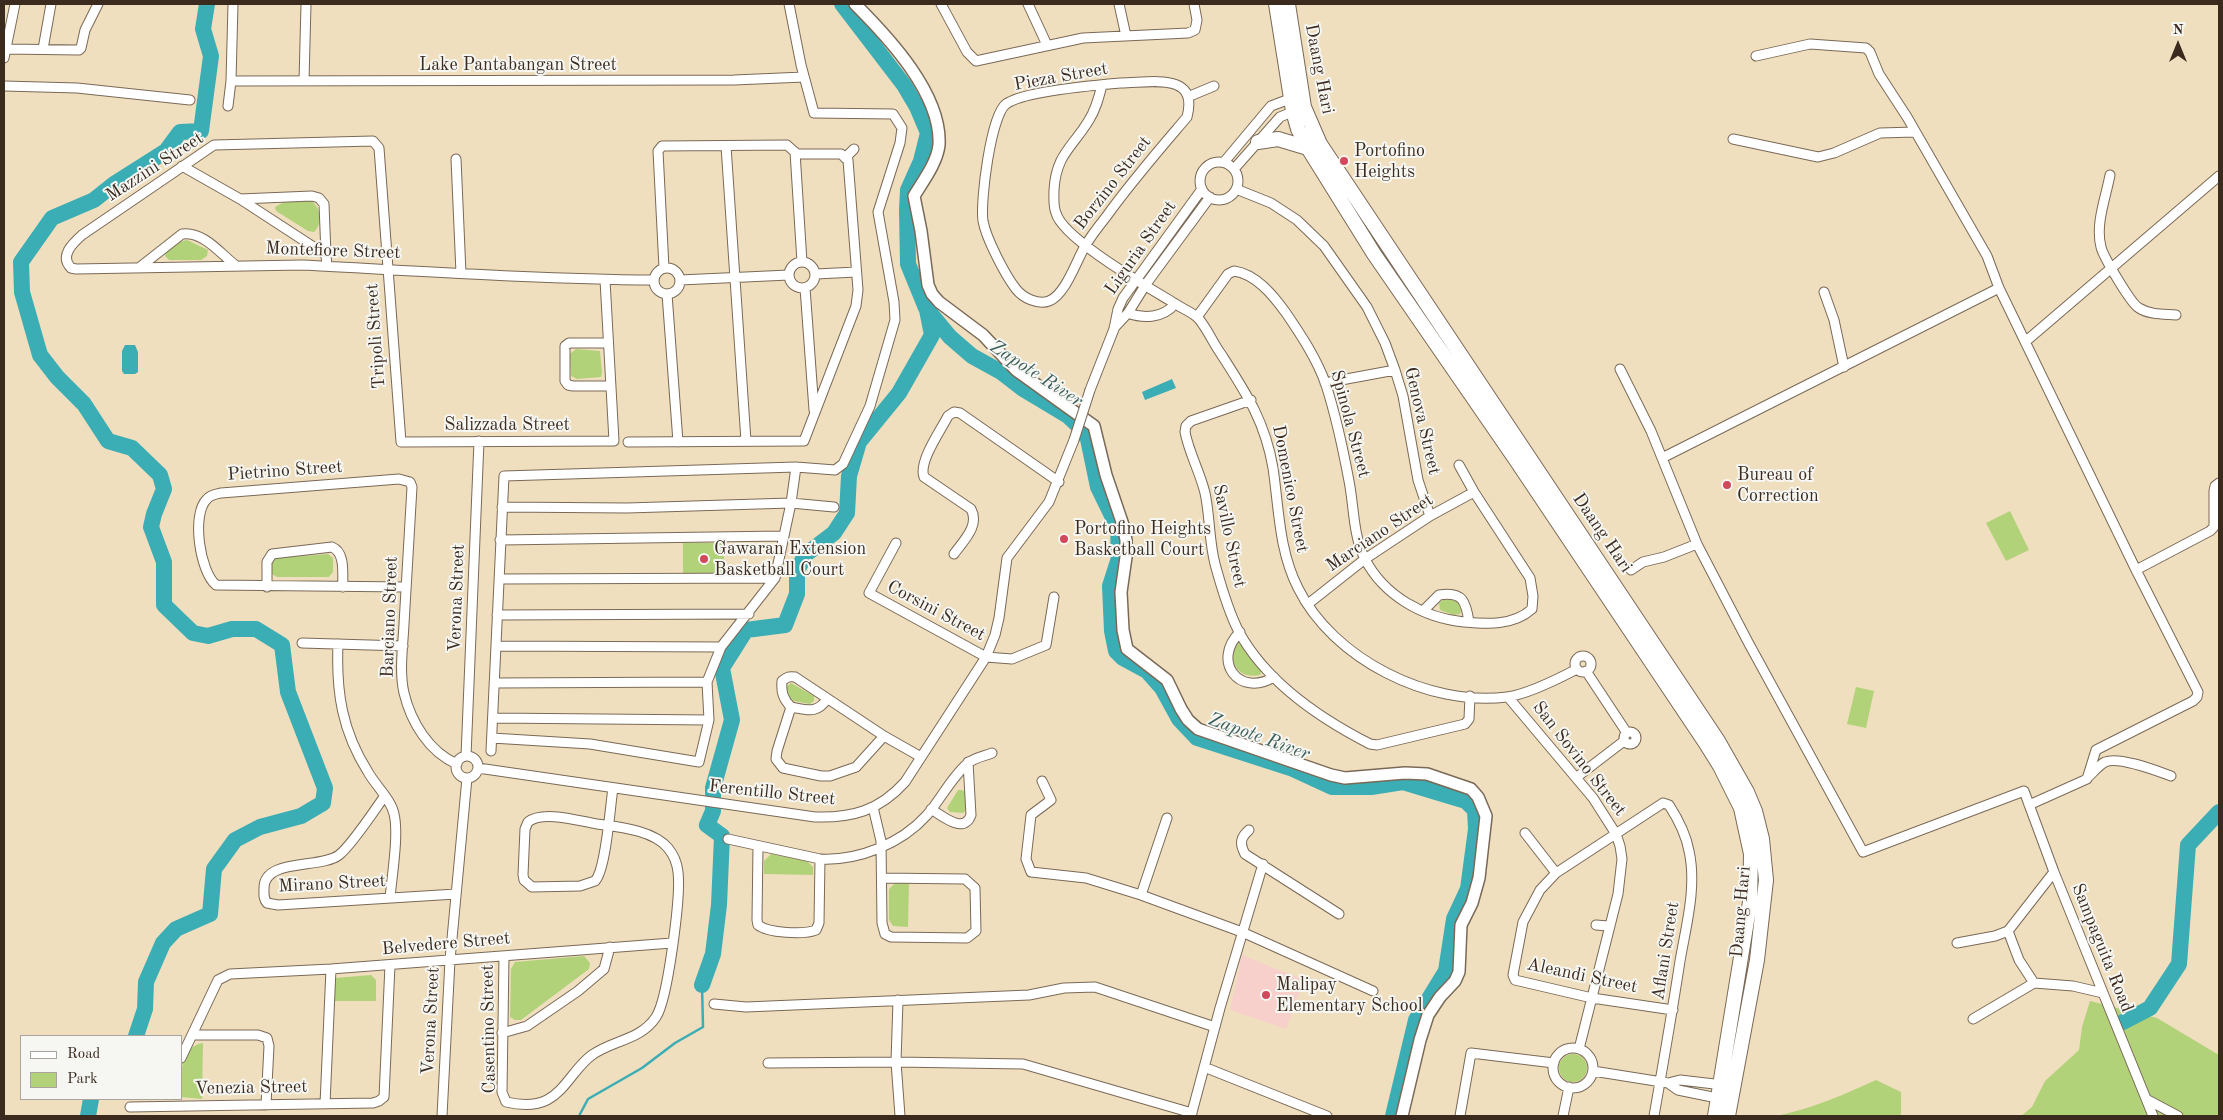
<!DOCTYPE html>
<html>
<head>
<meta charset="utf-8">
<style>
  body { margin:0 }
  #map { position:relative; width:2223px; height:1120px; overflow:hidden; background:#f0dfbf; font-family:"Old Standard TT",serif }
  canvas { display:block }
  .frame { position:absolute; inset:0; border:5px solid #3b2a1e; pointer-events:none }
  .legend { position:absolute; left:20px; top:1035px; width:162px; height:65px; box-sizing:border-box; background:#f6f6f2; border:1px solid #aba49d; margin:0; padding:6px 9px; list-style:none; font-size:15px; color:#3b2a1e }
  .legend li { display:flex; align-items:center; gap:10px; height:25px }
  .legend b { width:25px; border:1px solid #aba49d }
  .north { position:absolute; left:2153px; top:20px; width:50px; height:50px; -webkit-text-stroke:4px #f6f6f2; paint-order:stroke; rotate:0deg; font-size:14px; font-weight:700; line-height:20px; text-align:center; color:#3b2a1e }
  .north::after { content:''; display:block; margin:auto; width:18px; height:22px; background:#3b2a1e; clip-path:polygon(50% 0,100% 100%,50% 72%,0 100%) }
</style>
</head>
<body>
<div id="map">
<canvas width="2223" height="1120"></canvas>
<div class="frame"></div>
<ul class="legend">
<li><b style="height:6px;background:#fff"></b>Road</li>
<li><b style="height:14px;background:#b2d27a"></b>Park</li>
</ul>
<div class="north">N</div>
</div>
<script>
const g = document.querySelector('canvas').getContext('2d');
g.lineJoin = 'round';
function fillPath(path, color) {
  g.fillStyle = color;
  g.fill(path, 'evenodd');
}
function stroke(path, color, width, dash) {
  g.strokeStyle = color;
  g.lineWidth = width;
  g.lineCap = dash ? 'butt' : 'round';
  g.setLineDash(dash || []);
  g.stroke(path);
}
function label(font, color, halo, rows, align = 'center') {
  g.font = font + ' "Old Standard TT",serif';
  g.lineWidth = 4;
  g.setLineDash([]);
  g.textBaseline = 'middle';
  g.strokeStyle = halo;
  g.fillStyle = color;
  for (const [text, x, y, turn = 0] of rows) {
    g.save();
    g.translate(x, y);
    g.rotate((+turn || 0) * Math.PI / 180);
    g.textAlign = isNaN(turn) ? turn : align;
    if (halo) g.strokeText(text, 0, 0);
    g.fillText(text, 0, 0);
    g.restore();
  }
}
fillPath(new Path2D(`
  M1242 955 1304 980 1286 1029 1230 1010Z`), '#f7d0cc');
fillPath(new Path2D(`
  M311 201C321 207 323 224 314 232L308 231 276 211 275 207 284 202Z
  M187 240 208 250 207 256 201 260H169L165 256C167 246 178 242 187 240Z
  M576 349 600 351 602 373 601 377 577 379 571 376 570 354Z
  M2010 511 2029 550 2006 561 1986 523Z
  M683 543H723L725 574H683Z
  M328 554 333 558V572L329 577H277L270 573V564L274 558Z
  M1443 600C1452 599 1460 600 1461 611L1460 614 1453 615 1440 610 1439 603Z
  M1238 643 1242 644 1262 669 1260 675C1239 680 1225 661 1238 643Z
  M791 683 814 696V701L810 704 794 701 787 695V686Z
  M1856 687 1874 691 1866 728 1847 724Z
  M958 790H962L965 792 966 810 963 813 950 812 947 808Z
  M771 854 807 861 813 867V875L764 874V861Z
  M895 883H909L908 927 893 926 889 920V889Z
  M584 956 590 963 589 969 521 1020H515L510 1017 511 969 515 962Z
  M371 975 376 980V1001H331L335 978Z
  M2090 1001 2157 1018 2219 1055V1116H2021L2032 1107 2045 1081 2079 1050 2082 1027Z
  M203 1043 202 1099 181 1097C181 1078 178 1047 203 1043Z
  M1559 1068a14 14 0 1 1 28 0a14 14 0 1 1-28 0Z
  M1876 1080 1901 1092V1116H1776C1811 1109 1843 1095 1876 1080Z`), '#b2d27a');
fillPath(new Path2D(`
  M125 345H135L138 352V372L135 374H124L122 371V351Z
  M1172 379 1176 388 1145 400 1142 392Z`), '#3badb4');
stroke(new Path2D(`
  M579 1116 588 1099 642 1068 675 1043 703 1027 702 985`), '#3badb4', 2.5);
stroke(new Path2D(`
  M842 4 904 85 917 107 928 133 921 161 908 190 907 210 908 264 926 308 950 337 972 356 1001 372 1023 389 1068 416 1087 434 1098 487 1118 528 1119 558 1110 586 1112 631 1116 651 1123 658 1147 671 1162 688 1179 719 1197 738 1293 769 1332 787H1371L1403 782 1466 801 1475 810 1476 829 1468 889 1454 919 1446 971 1416 1020 1393 1116
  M702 985 713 954 719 905 722 836 707 825 713 811V788L732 720 722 668 746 630 785 625 797 594V571L805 555 834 533 847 513 849 476 859 442 899 393 932 335 927 310
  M2123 1022 2150 1008 2179 964 2188 845 2219 812
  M136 1036 145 1009 146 982 163 943 176 929 210 914 214 869 235 840 260 827 301 816 323 803 325 788 288 692 282 645 256 629H232L208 636 193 633 164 605V562L151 527 154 514 164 489 160 475 132 448 108 441 84 404 57 377 40 355 22 292 21 262 52 218 94 200 114 184 166 151 180 132 201 131 211 56 203 29 207 4
  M88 1116 91 1099`), '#3badb4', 16);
const street = new Path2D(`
  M941 4 967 52 976 61 1083 38 1188 33 1195 30 1197 20 1194 4
  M1028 4 1047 45
  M1119 4 1126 36
  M7 49 79 50 81 48 85 30 98 4
  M43 49 51 4
  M1756 56 1810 44 1866 48 1870 52 1879 74 1907 117 1987 256 1999 288 2136 570 2198 692 2197 697 2193 701 2096 750 2087 779 2029 805
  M4 58 15 4
  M231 81 734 80 804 77
  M304 81 306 4
  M1121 83C1150 83 1199 71 1187 117 1159 150 1131 182 1106 217 1098 227 1090 237 1084 248 1076 262 1065 295 1049 301 1038 305 1023 298 1016 289 1005 275 986 238 983 221 980 201 991 115 1006 104 1024 91 1097 85 1121 83Z
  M1102 85C1099 97 1096 109 1089 120 1073 147 1056 154 1054 190 1054 198 1053 206 1056 213 1063 239 1148 287 1174 303 1181 308 1192 312 1198 318 1207 328 1213 343 1221 354 1246 393 1265 421 1273 468 1279 509 1279 551 1298 588 1333 659 1429 707 1507 697 1528 694 1558 679 1577 669
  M4 86 77 88 190 100
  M1190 96 1214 86
  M228 106 231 81 233 4
  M1733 139 1818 157 1834 153 1880 133 1915 132
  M726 146 746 441
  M795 152 802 262
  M845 158 854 149
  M456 159 461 273
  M1224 162 1271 106 1295 97
  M1200 181a19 19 0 1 1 38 0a19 19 0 1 1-38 0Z
  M182 166 240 199 326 255 327 266
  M1234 169 1280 117 1297 110
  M2110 175C2106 197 2095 224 2101 247 2103 256 2131 304 2139 308 2150 315 2164 314 2176 315
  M1236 189 1271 203 1297 220 1324 246 1367 307 1385 343 1395 370 1403 396 1418 480 1430 516
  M240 199 312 196 319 198 324 204 326 255
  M789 275a13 13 0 1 1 26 0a13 13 0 1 1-26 0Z
  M140 267 182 234C203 231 220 253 235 265
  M654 281a13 13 0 1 1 26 0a13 13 0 1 1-26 0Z
  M816 274 856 272
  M605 280 614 441 401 442 379 148 373 141 214 145 82 235C73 243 59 256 71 268L76 269 302 265C419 271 536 279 653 280
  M680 280 789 275
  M805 288 814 410
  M1824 292 1834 320 1844 367
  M667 294 678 442
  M1128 313C1144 319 1163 318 1175 304
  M1197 317 1228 274 1234 271C1256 274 1273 295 1286 313 1301 335 1317 359 1326 385 1336 416 1343 449 1349 481 1354 506 1353 536 1365 559 1384 596 1424 618 1464 622 1487 624 1513 626 1532 609L1533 596 1530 578 1474 492 1459 465
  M1114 328 1128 313 1146 284 1210 197
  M2025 342 2219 176
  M608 343H569L565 346V381L568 385 573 386H610
  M1620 369 1651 431 1697 544 1748 642 1863 852 2024 791 2054 872 2153 1116
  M1325 383 1395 370
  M1090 390 1114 329 1118 309 1123 298 1202 189
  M1251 400 1191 421 1186 426 1185 432C1189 453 1200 472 1205 493 1210 516 1209 541 1215 564 1221 586 1228 611 1239 632 1267 683 1319 718 1370 744L1377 745 1465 724 1469 719 1470 696
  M628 442 804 441 856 306 858 290 848 160 841 154H797L787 145 662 146 658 151 664 268
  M1662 458 1999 288
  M502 507 627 508 791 503 834 507
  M500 540 783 536
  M896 543 869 593 986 657 1012 659 1046 645 1054 597
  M954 554C963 541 980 526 971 509L924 477C918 462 941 430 948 416L954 412 960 413 1059 482
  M1631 570 1643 562 1664 557 1697 544
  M2136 570 2210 531 2214 527V491L2215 486 2219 483
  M499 579 775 578
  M267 587V562L272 554 332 547C346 553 342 574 343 587
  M406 587 216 585C200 572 191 514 207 499 210 495 216 494 221 493L399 479 410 482 412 487C409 533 407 579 404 624 403 646 399 671 404 693 411 722 429 752 457 764
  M1308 604 1365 559 1430 516 1474 492
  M1423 611 1439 595C1463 591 1466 602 1469 622
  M497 615 749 614
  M1240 632C1211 661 1239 698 1274 677
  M302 643 403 646
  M338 644C336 692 342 731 368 772 375 785 391 799 394 814 399 834 392 875 390 898
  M496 646 721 647
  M1575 664a8 8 0 1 1 16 0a8 8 0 1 1-16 0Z
  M1586 671 1627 733
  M494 683 707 682
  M1508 697 1593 798 1616 834 1620 846 1622 859 1618 894 1579 1049
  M791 707C783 699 781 692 782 681 787 677 789 676 795 677L884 736 921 757
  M791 707 777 751 776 759 783 768 821 776H830L856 767 884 736
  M791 707C808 710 817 714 827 699
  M493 718 709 720
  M1624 738a6 6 0 1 1 12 0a6 6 0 1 1-12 0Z
  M492 738 590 744 699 762 709 720 707 682 721 647 775 578 791 503 796 467
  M491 751 504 476 796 467 835 470 843 464 870 406 895 320 894 302 878 212 900 143 902 128 893 114 814 113 801 65 789 4
  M466 756 479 441
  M456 767a11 11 0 1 1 22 0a11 11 0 1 1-22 0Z
  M478 768 815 817C852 818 879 811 905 782L986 657 995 635 999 618 1007 558 1049 502 1074 440
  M1577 777 1624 741
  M2087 778C2092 774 2099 765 2105 762 2119 756 2157 771 2171 776
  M1042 781 1051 800 1031 815 1026 859 1031 872 1086 878 1141 895 1242 932 1373 991
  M384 797C374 811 351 846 339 855 321 869 264 858 264 888 264 894 263 898 267 903L278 905 456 894
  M873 807 881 841 882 923 885 934 891 937 967 938 976 931 975 888 965 879 882 878
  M931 809C941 815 964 835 971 815L968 762
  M1249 830C1241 837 1239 843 1245 854L1339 914
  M1525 833 1556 873
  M728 839 820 859C858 861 901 844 927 815 941 799 951 778 967 764 973 758 985 756 992 753
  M758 846 757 920 758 925C768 933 804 935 816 930L819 923 820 859
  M1141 895 1167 818
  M1596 925 1608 926
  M2008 931 2019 960 2034 983
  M1957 943 1995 936 2008 931 2054 872
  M504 956 502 1092 506 1102C519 1105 535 1106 547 1100 566 1090 575 1067 592 1055 613 1040 641 1040 656 1017 668 999 681 895 678 872 677 863 673 854 668 848 653 830 619 827 597 824 579 821 543 810 528 822L525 829 523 875 524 880 532 887 580 886 595 881C606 870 610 807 613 788
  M898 1000 896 1062 900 1116
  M714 1004 746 1007 1029 995 1064 988 1095 987 1215 1027
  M1973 1019 2034 983 2073 986 2103 993
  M502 1033 527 1026 578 991 604 969 610 947
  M192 1035H258L267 1038 269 1046 266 1105
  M1553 1068a20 20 0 1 1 40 0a20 20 0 1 1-40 0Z
  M181 1058 218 980 230 974 331 969 672 943
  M768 1063 896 1062 1023 1064 1192 1113
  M1204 1067 1327 1116
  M1593 1071 1668 1083 1680 1080 1723 1085
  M1668 1083 1678 1090 1722 1099
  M2146 1099 2178 1116
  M325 1104 331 969
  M130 1107 373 1103 379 1101 384 1097 390 965
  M442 1116 450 960 467 778
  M1191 1116 1220 1008 1263 864
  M1460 1116 1471 1053 1554 1063
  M1563 1116 1569 1087
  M1654 1116C1663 1065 1672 1013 1680 961 1686 926 1697 887 1689 851 1686 834 1678 819 1669 805L1663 803 1556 873 1540 890 1523 922 1513 975 1515 980 1592 998 1673 1010`);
const secondary = new Path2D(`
  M855 4C888 37 942 94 939 145 937 163 923 181 914 196L921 231 928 285 932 294 939 302 983 335 1016 370 1094 426 1106 475 1123 525 1126 540V557L1121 592 1123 630 1127 649 1167 680 1181 709 1188 720 1198 729 1331 775 1345 778 1405 773 1427 774 1471 789 1478 797 1486 816 1479 878 1472 903 1461 925 1459 972 1455 981 1440 997 1428 1015 1420 1040 1402 1116`);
const primary = new Path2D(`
  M1276 4 1293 111 1298 129 1308 148 1374 254 1516 460 1705 742 1720 766 1741 808 1751 854 1750 902 1715 1116
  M1288 4 1304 107 1320 144 1718 741 1747 792 1755 811 1762 839 1766 880 1757 960 1728 1116
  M1258 142 1278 139 1308 148`);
stroke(street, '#7a6956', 11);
stroke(secondary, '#7a6956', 14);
stroke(primary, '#7a6956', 16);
stroke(street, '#fff', 9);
stroke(secondary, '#fff', 11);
stroke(primary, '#fff', 14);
const streetBridge = new Path2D(`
  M1074 440 1090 390`);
stroke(streetBridge, '#7a6956', 11, []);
stroke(streetBridge, '#fff', 9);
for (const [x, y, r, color] of [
  [1344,161,5,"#d1495b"],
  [1727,485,5,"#d1495b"],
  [1064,539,5,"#d1495b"],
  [704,559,5,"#d1495b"],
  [1266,995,5,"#d1495b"]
]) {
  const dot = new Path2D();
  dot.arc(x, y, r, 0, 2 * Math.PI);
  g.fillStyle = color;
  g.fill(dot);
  stroke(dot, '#f6f6f2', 2);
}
label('18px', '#3b2a1e', '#f6f6f2', [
  ["Lake Pantabangan Street",518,65],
  ["Daang Hari",1319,69,79],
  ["Pieza Street",1061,77,-10],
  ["Mazzini Street",155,167,-33],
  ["Borzino Street",1113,183,-52],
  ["Liguria Street",1141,248,-55],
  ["Montefiore Street",333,251,2],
  ["Tripoli Street",376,336,-94],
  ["Genova Street",1422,421,77],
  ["Spinola Street",1350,424,75],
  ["Salizzada Street",507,425],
  ["Pietrino Street",285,471,-4],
  ["Domenico Street",1290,489,79],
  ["Marciano Street",1380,533,-34],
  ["Daang Hari",1602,533,56],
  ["Savillo Street",1229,536,78],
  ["Verona Street",457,598,-88],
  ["Corsini Street",936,611,28],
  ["Barciano Street",390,617,-88],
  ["San Sovino Street",1579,759,52],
  ["Ferentillo Street",772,793,6],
  ["Mirano Street",332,884,-3],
  ["Daang Hari",1741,912,-85],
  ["Belvedere Street",446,944,-5],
  ["Sampaguita Road",2102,948,68],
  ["Aflani Street",1666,951,-81],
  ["Aleandi Street",1582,976,12],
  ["Verona Street",431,1021,-87],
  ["Casentino Street",489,1029,-91],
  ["Venezia Street",251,1088,-1]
]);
label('18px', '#3b2a1e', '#f6f6f2', [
  ["Portofino",1354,151],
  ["Heights",1354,172],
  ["Bureau of",1737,475],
  ["Correction",1737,496],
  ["Portofino Heights",1074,529],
  ["Basketball Court",1074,550],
  ["Gawaran Extension",714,549],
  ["Basketball Court",714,570],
  ["Malipay",1276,985],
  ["Elementary School",1276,1006]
], 'left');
label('italic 19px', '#3b5e5a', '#f6f6f2', [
  ["Zapote River",1036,374,33],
  ["Zapote River",1259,737,20]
]);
</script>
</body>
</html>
